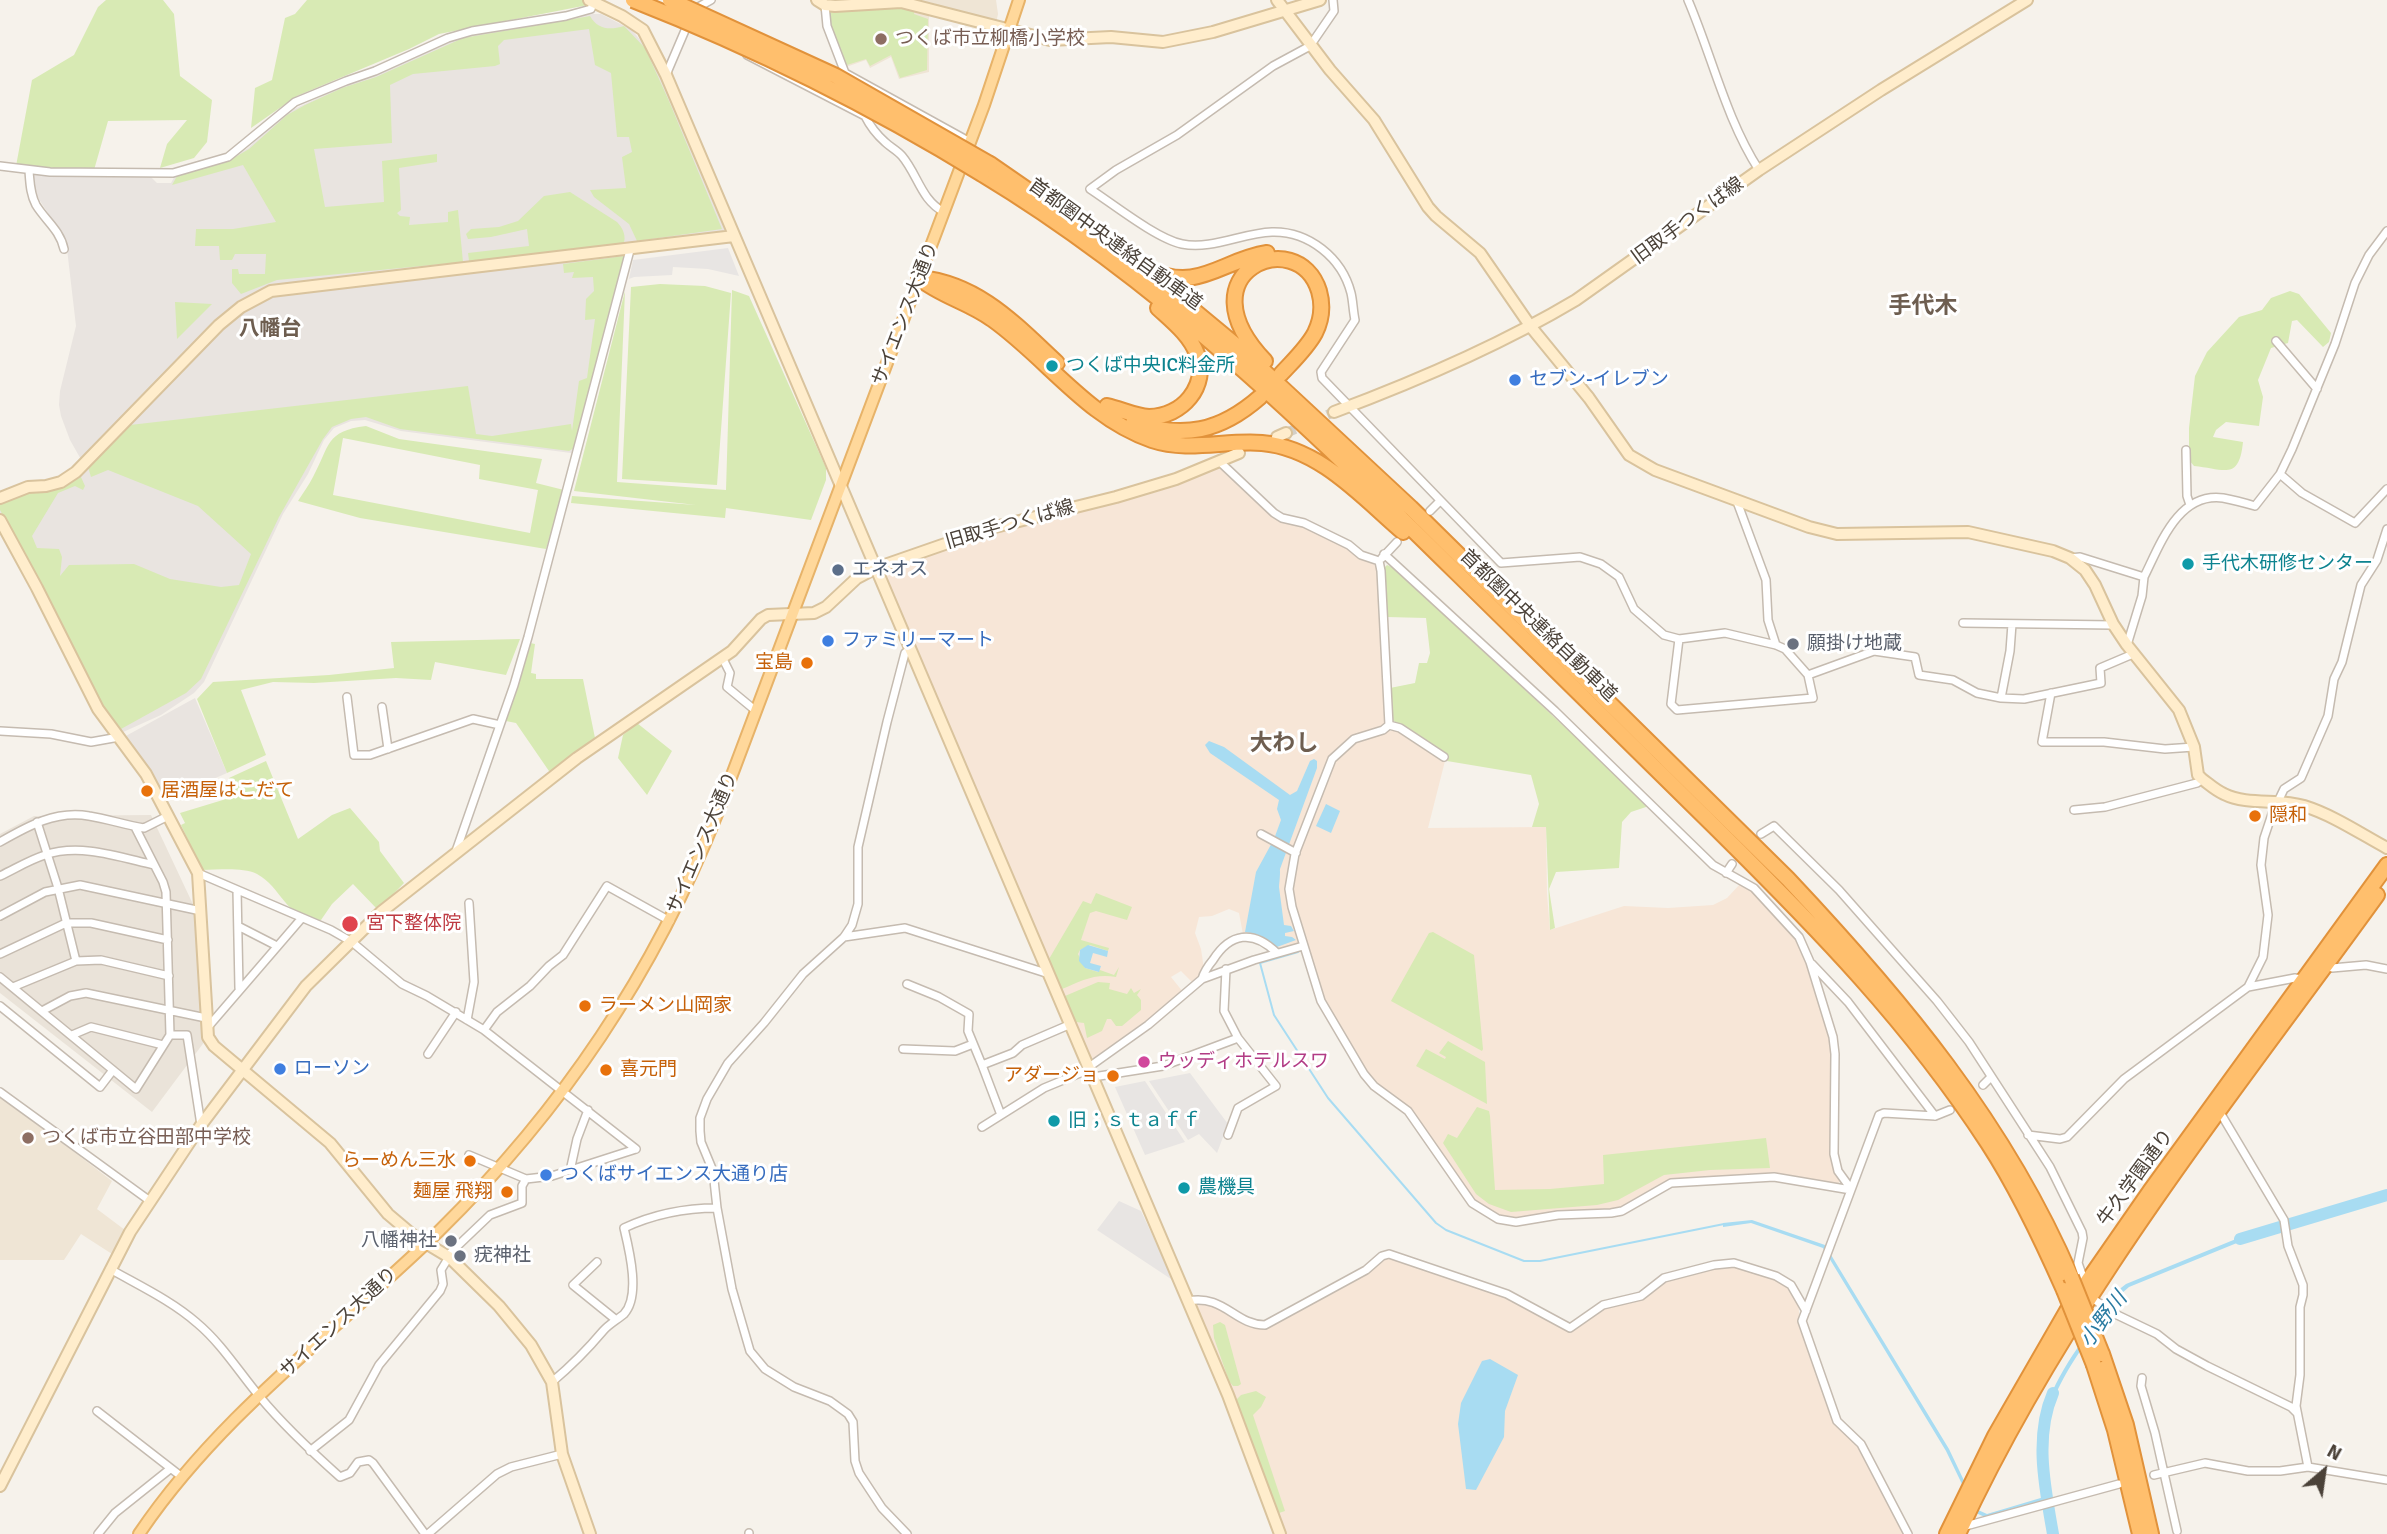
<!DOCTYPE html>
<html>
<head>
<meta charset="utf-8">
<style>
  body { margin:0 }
  #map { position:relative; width:2387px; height:1534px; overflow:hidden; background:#f6f2eb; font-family:Signika,sans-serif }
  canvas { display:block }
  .north { position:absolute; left:2289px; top:1436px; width:70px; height:70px; -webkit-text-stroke:5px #fff; paint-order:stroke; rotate:29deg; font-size:19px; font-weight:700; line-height:28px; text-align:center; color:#4b4239 }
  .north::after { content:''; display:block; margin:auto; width:24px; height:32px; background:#4b4239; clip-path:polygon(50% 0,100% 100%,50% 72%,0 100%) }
</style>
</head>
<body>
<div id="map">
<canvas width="2387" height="1534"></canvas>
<div class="north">N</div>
</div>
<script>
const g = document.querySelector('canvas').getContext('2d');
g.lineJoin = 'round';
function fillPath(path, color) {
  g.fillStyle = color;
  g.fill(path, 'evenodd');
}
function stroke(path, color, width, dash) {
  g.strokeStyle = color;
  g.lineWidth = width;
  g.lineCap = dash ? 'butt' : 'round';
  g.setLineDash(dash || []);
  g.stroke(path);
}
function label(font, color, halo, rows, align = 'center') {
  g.font = font + ' Signika,"Noto Sans JP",sans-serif';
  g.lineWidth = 6;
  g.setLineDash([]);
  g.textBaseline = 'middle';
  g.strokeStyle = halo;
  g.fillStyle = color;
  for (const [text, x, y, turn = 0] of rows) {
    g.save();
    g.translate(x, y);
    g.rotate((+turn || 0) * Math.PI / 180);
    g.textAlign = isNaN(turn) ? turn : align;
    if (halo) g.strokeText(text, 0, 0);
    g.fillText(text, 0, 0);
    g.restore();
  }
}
fillPath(new Path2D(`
  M151 815 198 915 205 1041 152 1112 0 993V834L34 816Z`), '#eae3d9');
fillPath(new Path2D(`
  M1222 467 1281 521 1301 526 1347 548 1375 565 1379 572 1385 721 1390 731 1398 730 1445 761 1428 828 1546 827 1547 894 1550 930 1624 906 1668 908 1713 905 1727 898 1741 883 1753 892 1798 942 1811 973 1832 1046 1835 1170 1840 1181 1838 1184 1765 1174 1682 1178 1665 1182 1627 1205 1612 1210 1569 1211 1523 1218 1499 1216 1478 1203 1467 1192 1411 1110 1377 1085 1368 1073 1325 1000 1305 941 1278 950 1243 934 1239 913 1229 909 1212 916 1199 917 1195 933 1201 949 1204 969 1199 977 1192 982 1181 971 1171 977 1183 992 1137 1029 1092 1061 884 575 887 568 978 536 1158 490Z
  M1386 1257 1495 1292 1572 1330 1604 1308 1636 1302 1665 1281 1711 1268 1727 1266 1738 1267 1777 1280 1791 1289 1798 1301 1800 1323 1833 1419 1838 1427 1859 1446 1905 1534H1286L1231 1386 1195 1301 1205 1300 1257 1327 1317 1300 1367 1274Z`), '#f7e6d7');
fillPath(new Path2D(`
  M592 14H601L632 30 645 46 667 91 725 228 724 231 624 245 626 257 575 450 571 453 401 431 365 420 351 421 334 428 324 440 308 474 283 514 204 682 194 693 161 715 121 733 99 705 0 514V502L87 470 70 440 61 416 59 405 60 391 76 326 67 249 62 235 35 193 31 176 33 173 151 177 157 183H171L176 174 231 158 248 148 286 113 343 86 375 75 444 43 462 36Z
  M195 698 227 773 165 800 124 737Z`), '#e9e4e0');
fillPath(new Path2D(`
  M896 0H996L998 14 996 23 929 2V72L899 79 891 57 870 68 866 60 846 67 830 30 828 9Z
  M0 1095 112 1181 97 1209 125 1230 112 1254 81 1234 64 1260H0Z`), '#efe5d5');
fillPath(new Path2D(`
  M106 0H163L174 14 180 76 212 100 207 142 194 158 160 168 167 144 187 120 108 121 94 170 16 166 32 80 74 55 98 7Z
  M307 0H583L588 5 439 34 409 49 297 96 251 128 255 88 272 80 285 18 295 14Z
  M881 7 915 8 914 14 928 19 927 70 900 78 891 55 870 66 866 59 847 65 837 47 828 12Z
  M590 16C598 30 610 30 624 26L645 48 669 101 722 229 637 241 629 224 594 197 590 190 626 188 622 157 632 152 629 137H617L611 73 595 65 589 29 504 40 498 46 500 64 495 66 413 74 390 85 392 143 314 149 325 207 384 202 382 161 437 154V162L399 168 401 210 397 213 400 216 410 217 409 225 448 222V212L458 210 463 262 277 280 241 294 232 283V269H238L239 274H265L266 254H235L232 260H220L219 246H195L196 229H233L276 222 243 165 172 185 177 176 230 160 249 149 287 115 305 105 342 88 376 77 463 38Z
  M570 192 617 222C623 228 627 237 623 245L469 261 468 253 529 246 527 229 491 237 468 239 466 234 471 229 499 227 518 221 544 196Z
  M624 256 574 448 569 451 400 429 366 417 351 419 332 427 323 439 279 517 201 679 186 693 121 729 103 705 0 510V505L31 492 57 489 81 477 85 486 83 490 75 486 58 493 32 536 37 548 59 549 62 557 60 576 69 565 134 564 170 579 221 587 239 585 251 554 198 506 108 470 91 477 88 467 130 425 468 386 476 434 492 436 571 424 572 431 579 381 587 378 595 319 585 320 586 299 594 291 593 277 572 278 574 272 564 273 563 264Z
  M660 284 705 286 731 293 717 485 622 479 631 287Z
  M732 290 749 296 826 468V480L811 520 726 508 725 518 571 503 572 496 696 505 574 491 625 291 617 482 726 490Z
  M2290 291 2299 294 2331 333 2329 342 2323 347 2297 320 2292 321 2288 343 2271 348 2258 380 2263 397 2259 426 2226 422 2216 430 2213 437 2243 442C2239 481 2225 469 2194 466L2189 460V428L2195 376 2207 352 2239 317 2262 310 2271 298Z
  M175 302 212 304 177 339Z
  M366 426 399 439 542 459 536 483 564 490 546 549 360 518 298 501C303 493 309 485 313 477 330 446 325 431 366 426ZM343 438 480 465 479 479 538 490 530 533 333 495Z
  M1387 565 1396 569 1649 806 1631 812 1622 822 1619 868 1556 872 1549 889 1555 928 1550 930 1546 827H1532L1539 804 1531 775 1447 761 1448 758 1391 719 1390 688 1415 683 1419 663H1427L1430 653 1426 618 1387 617 1384 568Z
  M520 639 506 675 435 662 431 680 396 678 314 683 273 682 241 690 266 755 227 773 197 699 213 682 329 675 394 668 391 642Z
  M530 643 535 644 531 673 536 674V679H583L595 738 551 774 516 723 506 721Z
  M637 723 672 751 647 795 618 758 623 735Z
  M266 761 298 839 332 815 350 808 379 842 380 851 404 883 378 910 353 884 332 904 321 920C286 921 282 887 257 874 242 867 219 870 202 870L181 825 185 823 180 813 236 796 229 778Z
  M1096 893 1132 907 1127 920 1096 911 1090 913 1081 940 1109 948 1108 951 1090 945 1080 950 1078 954 1085 968 1098 972 1100 970 1114 975 1119 967 1116 977C1095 973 1081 981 1062 989L1049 959 1083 901 1091 904Z
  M1433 932 1474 955 1483 1049 1482 1051 1391 1001 1429 933Z
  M1098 982 1110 983 1109 989 1127 994 1131 988 1134 993 1141 989 1137 995 1141 1000V1010L1122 1026H1116L1111 1019H1107L1102 1031 1087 1038 1084 1023 1076 1022 1065 996Z
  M1448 1041 1485 1062 1487 1104 1416 1066 1426 1049 1445 1059 1446 1057 1439 1053Z
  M1477 1107 1489 1111 1490 1116 1495 1190 1550 1189 1604 1184 1603 1155 1766 1138 1770 1168 1710 1170 1664 1175 1618 1200 1597 1205 1511 1212 1489 1204 1476 1194 1443 1143 1448 1134 1457 1138Z
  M1220 1322 1225 1325 1241 1384 1238 1386H1233L1229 1381 1214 1338 1213 1325Z
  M1256 1391 1266 1397 1261 1407 1253 1415 1285 1511 1279 1513 1236 1400 1241 1395Z`), '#d8eab4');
fillPath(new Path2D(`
  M728 248 739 276 708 269 673 267 672 275 634 277 629 279 633 260Z
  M1190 1073 1228 1124 1217 1153 1199 1134 1188 1140 1149 1081Z
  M1145 1081 1185 1142 1145 1155 1115 1087Z
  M1119 1201 1141 1211 1174 1281 1097 1230Z`), '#e8e5e3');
fillPath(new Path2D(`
  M1209 741 1224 747 1290 795 1297 791 1310 761 1314 759 1317 761V768L1280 869 1279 887 1284 925 1291 926 1294 931 1285 933V936L1292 937 1296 940 1277 947 1251 933 1245 932 1256 872 1274 839 1281 820 1277 809 1279 800 1210 753 1205 745Z
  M1326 804 1340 811 1331 833 1316 826Z
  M1088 945 1108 951 1107 957 1093 953 1090 963 1101 966 1099 972 1085 968 1079 961 1080 950Z
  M1752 1220 1825 1245 1949 1449 1978 1510 1987 1514 2044 1497 2046 1501 1987 1518 1976 1513 1946 1451 1823 1248 1751 1223 1723 1227V1223Z
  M2253 1232 2254 1236 2129 1287 2121 1294C2096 1330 2064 1367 2050 1409L2046 1408C2060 1365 2093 1329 2117 1291L2126 1284Z
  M1490 1359 1518 1375 1505 1411 1504 1437 1476 1490 1466 1489 1458 1424 1461 1403 1482 1361Z`), '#a8dcf2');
stroke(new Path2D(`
  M1278 884 1279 872
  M1298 952 1260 963 1274 1015 1328 1098 1436 1223 1446 1230 1524 1261H1540L1724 1224
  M2045 1499 2048 1498`), '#a8dcf2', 2);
stroke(new Path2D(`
  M2240 1239 2387 1195
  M2053 1534C2045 1488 2034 1437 2053 1393`), '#a8dcf2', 12);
stroke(new Path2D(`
  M1286 433 1334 412`), '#d4cfc7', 10, [10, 5]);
const street = new Path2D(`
  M1333 0 1334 11 1310 46 1273 66 1177 135 1116 170 1090 189C1113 204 1157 239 1182 244 1212 250 1242 233 1272 232 1309 231 1342 258 1351 293 1353 301 1353 311 1355 320L1321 372 1322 378 1501 563 1580 557 1601 564 1619 577 1634 609 1664 635 1679 639 1725 633 1776 645 1785 649 1808 675 1813 698 1677 710 1671 704 1679 639
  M1688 0C1712 56 1726 119 1759 170
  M825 5 827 26 845 73 970 142
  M693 10 711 0
  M747 55 865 116C870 126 876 134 885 142 890 147 897 150 902 156 918 175 921 200 944 212
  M666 75 689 21
  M0 166 50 172 173 173 228 157 295 102 346 81 375 71 448 38 472 31 566 16 591 9 593 3
  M29 171C30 182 30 194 36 205 45 220 60 230 64 249
  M2276 341 2317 389
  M2186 450 2187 496 2190 505
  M1219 461 1274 513 1282 518 1304 523 1349 545 1361 555 1379 561
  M2280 474 2302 493 2355 523 2387 489
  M1736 499 1766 580 1768 620 1776 645
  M1430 511 1440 501
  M1384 554 1555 711 1713 865 1754 888 1799 937 1810 962 1833 1037 1835 1054 1834 1154 1838 1171 1851 1189
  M1382 558 1397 542
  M2070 558 2080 557 2144 577C2160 545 2178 492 2223 498 2234 500 2245 503 2255 506L2280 474 2292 449 2335 344 2355 283 2369 255 2387 231
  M1379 561 1381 571 1389 725 1383 730 1354 739 1332 759 1295 854 1289 889 1292 907 1321 1001 1364 1074 1374 1086 1408 1111 1472 1203 1498 1219 1516 1222 1558 1215 1611 1213 1622 1211 1671 1183 1774 1177 1851 1190
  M1963 623 2113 625
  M2127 645 2142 596 2144 577
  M722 657 730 673 727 687 756 711
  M1808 675 1874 651 1915 657 1919 675 1953 680 1977 693 2001 698 2024 699 2101 683 2100 668 2133 654
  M2051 693 2042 742H2104L2165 749 2194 747
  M347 697 354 755H370L473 719 500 725
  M2001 698 2010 651 2012 624
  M382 707 388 749
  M1389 725 1400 728 1444 757
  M0 731 51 734 91 742 119 737
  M2074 810 2105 807 2197 783 2202 779
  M37 822 58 888 76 961
  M1261 834 1296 853
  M1761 834 1774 826 1839 890 1937 1001 1969 1042 2050 1167 2082 1232 2083 1238 2078 1263 2085 1283
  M0 842C28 826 56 810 89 816 108 819 125 825 144 828L168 816
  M455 854 514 685 528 637 630 250
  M198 873 331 930 352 942 402 984 427 996 484 1030 636 1149
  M1726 873 1732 864
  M0 876C15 869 29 860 45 855 80 843 119 857 154 865
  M237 890 239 988
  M0 916 45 892 80 885 201 911
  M238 926 277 946
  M844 937 905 928 1049 974
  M0 954 66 923H91L168 940
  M1812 964 1848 1002 1935 1116
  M2326 966 2332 968 2366 965 2387 969
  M1226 969 1224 1011 1238 1038 1276 1086 1238 1108 1228 1135
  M0 977 136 1089 170 1035 166 892 163 882 135 827
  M1202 979C1204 972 1208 966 1213 960 1230 933 1253 929 1277 953
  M907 984 939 997 969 1014 968 1031 982 1065
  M13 987 76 961 101 960 169 976
  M2248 987 2263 957 2268 915 2261 865 2264 838 2272 814 2284 789 2301 778 2328 716 2334 679 2342 662 2361 585 2377 560 2387 529
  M0 1006 100 1087 113 1070
  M42 1011 70 996 86 993 206 1018
  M467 1020 474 982 469 903
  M208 1027 301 919
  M484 1030 497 1012 530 986 549 966 563 955 607 886 670 921
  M72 1035 91 1027 163 1045
  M170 1035H187L201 1125
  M903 1049 955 1051 973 1044
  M428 1054 456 1012
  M1089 1067 1148 1025 1202 979 1254 960 1303 946
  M1093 1077 1163 1066 1238 1038
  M1983 1085 1991 1077
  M0 1092 150 1201
  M2218 1109 2284 1220 2288 1246 2303 1285V1295L2300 1307V1375L2296 1406 2308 1467
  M1001 1115 982 1065 1013 1053 1022 1045 1071 1024
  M982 1127 1044 1088 1090 1069
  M2028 1135 2060 1139 2067 1137 2124 1079 2248 987 2295 978 2304 979
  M469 1155 526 1179
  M570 1171 577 1139 588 1110
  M447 1256 490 1215 522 1203V1186L526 1179 552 1176 636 1149
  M597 1262 573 1285 615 1319
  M110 1269C140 1286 172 1301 197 1323 222 1344 239 1372 260 1397 284 1426 312 1452 340 1477L350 1473 358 1462 369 1460 373 1463 425 1534
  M2091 1297 2111 1312 2157 1334 2176 1349 2207 1366 2291 1407 2297 1413
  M1188 1301C1224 1294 1235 1325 1265 1325L1366 1270 1382 1256 1389 1254 1507 1294 1570 1328 1603 1305 1641 1296 1664 1278 1714 1265 1734 1263 1776 1276 1791 1285 1806 1311
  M2142 1378 2141 1386 2155 1433 2177 1531
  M552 1382C571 1366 587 1350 603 1331 609 1324 617 1320 624 1314 641 1296 629 1249 624 1228 654 1214 684 1208 717 1208
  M97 1411 182 1477
  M310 1451 349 1420 379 1365 440 1291 443 1284 441 1270 449 1257
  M2154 1475 2205 1463 2248 1471H2280L2308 1467 2387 1480
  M1962 1527 2119 1484
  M98 1534 115 1513 170 1469
  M428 1534 497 1474 511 1467 562 1454
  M749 1534V1533
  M907 1534 882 1508 859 1473 855 1461 853 1422 848 1414 830 1401 794 1387 765 1369 750 1351 732 1289 717 1208 713 1171 701 1142 700 1131V1118L707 1099 728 1063 764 1023 803 974 844 937 852 925 858 904V847L887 722 905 653 911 649
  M1908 1534 1861 1444 1837 1421 1802 1321 1879 1115 1884 1113 1935 1116 1950 1110`);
const secondary = new Path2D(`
  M589 0 622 16 643 30 666 75 1228 1395 1280 1534
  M817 0 825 5 835 6 901 2 1050 40 1111 37 1163 42 1213 32 1320 0
  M1277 0 1330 70 1374 120 1428 207 1436 216 1480 253 1531 327 1589 398 1629 455 1655 470 1809 527 1837 534 1968 532 2053 551 2070 558 2085 570 2095 585 2113 624 2127 645 2179 710 2194 747 2198 775 2202 779C2209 784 2215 790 2224 794 2248 806 2279 798 2304 806 2333 815 2361 834 2387 848
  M1334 412C1417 381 1499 346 1576 300L1759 170 1881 90 2027 0
  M1277 437 1286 433
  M0 498 28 487 46 486 61 482 76 472 219 325 241 307 271 291 734 236
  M0 520 37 588 98 709 146 774 198 873 208 1037 214 1046 330 1143 388 1214 414 1236 449 1257 499 1306 531 1345 552 1382 562 1454 590 1534
  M0 1486 130 1232 201 1125 306 986 381 912 577 758 732 651 761 619 768 615 814 613 826 607 857 578 876 568 991 528 1116 497 1176 479 1239 453`);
const primary = new Path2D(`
  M139 1534C219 1415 337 1330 439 1231 563 1109 654 973 718 812L984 105 1019 0`);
const highway = new Path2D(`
  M990 164 1113 249 1175 295 1239 348 1411 508 1788 879C1901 999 2005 1123 2071 1277
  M982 174C1186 297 1350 469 1519 634 1585 699 1650 763 1716 828 1817 928 1910 1023 1988 1143 2018 1189 2042 1240 2064 1290
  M1150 270C1198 293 1222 260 1267 253
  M919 278C941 296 969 302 992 319 1046 357 1087 418 1152 440 1188 452 1225 440 1262 443 1320 448 1362 497 1403 532
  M920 278C979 284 1016 325 1057 363
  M1265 361C1180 272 1298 223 1319 291 1323 305 1322 319 1315 333 1307 348 1293 361 1281 374
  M1107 406C1121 409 1134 416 1149 417 1182 417 1209 386 1197 354 1190 335 1172 321 1158 308
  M1133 423C1184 439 1220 432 1260 397
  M2102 1354 2126 1425 2151 1534
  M2094 1365 2115 1430 2140 1534
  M1947 1534 1995 1436 2067 1311 2151 1190 2387 865
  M1958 1534C2065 1302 2228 1101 2377 895`);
stroke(street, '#c5bbb0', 10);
stroke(secondary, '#d9c39d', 14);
stroke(primary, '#e7b369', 14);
stroke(highway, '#e1923b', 18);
stroke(street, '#fff', 7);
stroke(secondary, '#ffedcc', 10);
stroke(primary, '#ffd89b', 10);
stroke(highway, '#ffbf6d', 14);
const highwayBridge = new Path2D(`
  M633 0C755 48 870 105 982 174
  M670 0 836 76 990 164
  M2071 1277 2102 1354
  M2064 1290 2094 1365`);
stroke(highwayBridge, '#e1923b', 18, []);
stroke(highwayBridge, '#ffbf6d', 14);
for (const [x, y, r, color] of [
  [881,39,7,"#8d6e63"],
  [1052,366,7,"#0f9aa8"],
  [1515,380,7,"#3f7fe0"],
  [2188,564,7,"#0f9aa8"],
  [838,570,7,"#5c6f8a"],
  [828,641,7,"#3f7fe0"],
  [1793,644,7,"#6b7280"],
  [807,663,7,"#e8710a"],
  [147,791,7,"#e8710a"],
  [2255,816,7,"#e8710a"],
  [350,924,9,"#e0444e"],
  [585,1006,7,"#e8710a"],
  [1144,1062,7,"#d1479c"],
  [280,1069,7,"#3f7fe0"],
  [606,1070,7,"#e8710a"],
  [1113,1076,7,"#e8710a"],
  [1054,1121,7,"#0f9aa8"],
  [28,1138,7,"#8d6e63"],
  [470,1161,7,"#e8710a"],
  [546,1175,7,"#3f7fe0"],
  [1184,1188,7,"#0f9aa8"],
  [507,1192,7,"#e8710a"],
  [451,1241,7,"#6b7280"],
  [460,1256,7,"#6b7280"]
]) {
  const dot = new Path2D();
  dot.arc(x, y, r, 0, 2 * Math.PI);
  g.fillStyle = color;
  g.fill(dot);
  stroke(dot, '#fff', 2.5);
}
label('19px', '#785e54', '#fff', [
  ["つくば市立柳橋小学校",895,39],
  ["つくば市立谷田部中学校",42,1138]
], 'left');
label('19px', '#4b4239', '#fff', [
  ["旧取手つくば線",1688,221,-36],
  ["首都圏中央連絡自動車道",1115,245,36],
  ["サイエンス大通り",906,314,-69],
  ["旧取手つくば線",1010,525,-16],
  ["首都圏中央連絡自動車道",1538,626,44],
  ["サイエンス大通り",703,843,-67],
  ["牛久学園通り",2136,1178,-54],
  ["サイエンス大通り",339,1323,-43]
]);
label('19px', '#0d838f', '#fff', [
  ["つくば中央IC料金所",1066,366],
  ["手代木研修センター",2202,564],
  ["旧；ｓｔａｆｆ",1068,1121],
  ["農機具",1198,1188]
], 'left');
label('19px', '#366cbe', '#fff', [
  ["セブン-イレブン",1529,380],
  ["ファミリーマート",842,641],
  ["ローソン",294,1069],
  ["つくばサイエンス大通り店",560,1175]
], 'left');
label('19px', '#4e5e75', '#fff', [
  ["エネオス",852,570]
], 'left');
label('19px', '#5b616d', '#fff', [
  ["願掛け地蔵",1807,644],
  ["八幡神社",437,1241,"right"],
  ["疣神社",474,1256]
], 'left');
label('19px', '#c56008', '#fff', [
  ["宝島",793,663],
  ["居酒屋はこだて",161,791,"left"],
  ["隠和",2269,816,"left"],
  ["ラーメン山岡家",599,1006,"left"],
  ["喜元門",620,1070,"left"],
  ["アダージョ",1099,1076],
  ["らーめん三水",456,1161],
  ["麺屋 飛翔",493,1192]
], 'right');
label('19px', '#be3a42', '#fff', [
  ["宮下整体院",366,924]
], 'left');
label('19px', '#b23c85', '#fff', [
  ["ウッディホテルスワ",1158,1062]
], 'left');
label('bold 21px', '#6e5e50', '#fff', [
  ["八幡台",270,329]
]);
label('italic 21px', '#2a7ba1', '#fff', [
  ["小野川",2104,1320,-53]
]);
label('bold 23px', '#6e5e50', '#fff', [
  ["手代木",1923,307],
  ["大わし",1284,744]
]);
</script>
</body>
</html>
